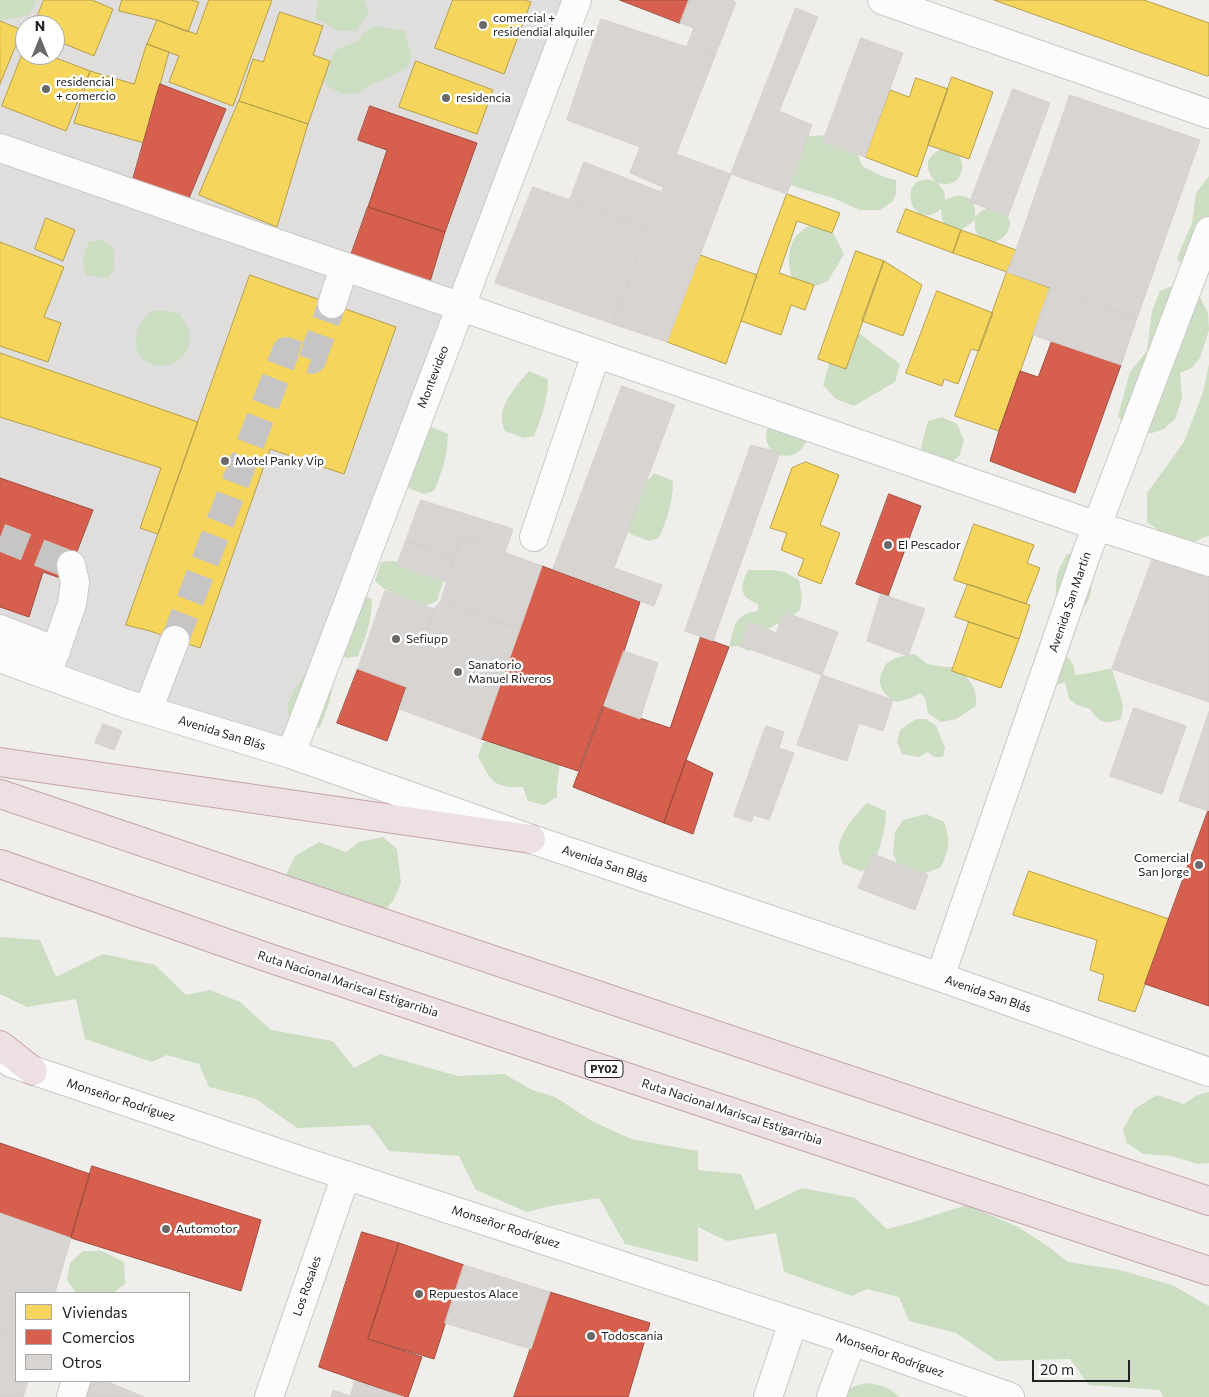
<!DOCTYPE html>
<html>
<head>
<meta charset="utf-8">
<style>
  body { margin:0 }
  #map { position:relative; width:1209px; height:1397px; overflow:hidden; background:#f0eeeb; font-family:Commissioner,sans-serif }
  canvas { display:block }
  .legend { position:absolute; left:15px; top:1292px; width:175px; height:90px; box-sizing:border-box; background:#fff; border:1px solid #a7a7a7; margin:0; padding:6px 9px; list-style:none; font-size:15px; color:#222 }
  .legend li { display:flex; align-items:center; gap:10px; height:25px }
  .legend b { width:25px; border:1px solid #a7a7a7 }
  .north { position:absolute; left:15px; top:15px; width:50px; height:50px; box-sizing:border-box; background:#fff; border:1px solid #a7a7a7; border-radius:50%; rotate:0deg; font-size:14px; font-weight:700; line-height:20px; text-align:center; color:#222 }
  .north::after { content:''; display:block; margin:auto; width:18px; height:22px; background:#6a6968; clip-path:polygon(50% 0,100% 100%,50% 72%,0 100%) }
  .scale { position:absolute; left:1032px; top:1360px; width:98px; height:22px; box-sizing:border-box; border:2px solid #222; border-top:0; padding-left:6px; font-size:15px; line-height:18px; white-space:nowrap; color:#222; -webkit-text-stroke:4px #fff; paint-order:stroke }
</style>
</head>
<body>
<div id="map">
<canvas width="1209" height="1397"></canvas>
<ul class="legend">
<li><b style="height:14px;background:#f6d55c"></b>Viviendas</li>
<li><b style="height:14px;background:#d6604d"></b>Comercios</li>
<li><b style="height:14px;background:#d7d4d2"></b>Otros</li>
</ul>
<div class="north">N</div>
<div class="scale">20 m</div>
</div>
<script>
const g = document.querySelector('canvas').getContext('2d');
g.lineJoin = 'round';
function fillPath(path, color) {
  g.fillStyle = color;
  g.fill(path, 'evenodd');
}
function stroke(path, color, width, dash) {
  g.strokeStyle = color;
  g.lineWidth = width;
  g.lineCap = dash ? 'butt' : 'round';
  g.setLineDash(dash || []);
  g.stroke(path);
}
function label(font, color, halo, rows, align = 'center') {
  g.font = font + ' Commissioner,sans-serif';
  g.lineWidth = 5;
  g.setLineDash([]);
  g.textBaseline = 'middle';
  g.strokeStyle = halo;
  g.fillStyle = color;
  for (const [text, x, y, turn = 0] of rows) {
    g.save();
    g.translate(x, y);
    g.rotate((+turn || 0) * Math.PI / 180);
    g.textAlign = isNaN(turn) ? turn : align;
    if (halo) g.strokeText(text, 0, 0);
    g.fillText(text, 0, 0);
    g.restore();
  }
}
fillPath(new Path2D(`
  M0 0H567L287 746 0 644ZM25 25H55V55H25Z`), '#dfdedc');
fillPath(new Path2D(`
  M0 0H37L29 15 0 21Z
  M318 0H364L369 12 356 31H338L315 18Z
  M374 26 405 31 411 55 408 67 387 78 370 85 357 93 342 94 329 87 323 79 324 73 336 50 358 41 364 32Z
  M827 135 856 149 862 166 884 177 896 180V194L892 202 880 210H860L833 198 802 189 780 180 801 137Z
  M943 149C946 150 951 150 954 152 966 158 964 176 954 182 949 185 943 184 938 183L944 191 945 200C962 191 977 196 975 217 983 208 988 207 999 211 1001 212 1005 214 1006 215 1016 224 1005 240 994 242 980 245 973 231 975 219 962 236 940 232 941 209 909 236 895 169 935 181 924 169 925 154 943 149Z
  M1209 176V275L1186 271 1177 258 1192 223 1196 193Z
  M808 226 832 231 844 254 828 281 816 286 793 280C787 267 787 245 798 234 801 231 805 229 808 226Z
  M100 240 108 243 114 250V269L108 278 86 275C81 263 83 254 89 242Z
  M1170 287 1197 291 1208 313 1209 330 1200 358 1192 368 1180 373 1182 398 1175 419 1164 429 1152 433H1140L1127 428 1118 416 1130 372 1147 351 1152 311 1160 291Z
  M151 311H168L180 314C183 319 188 326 189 331 197 371 139 377 136 345 135 330 141 321 151 311Z
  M852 328 900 364 895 382 854 406 836 399 823 385 832 354Z
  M1209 364V536C1202 537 1196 542 1190 543 1176 546 1158 529 1147 522V493L1184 442 1203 392Z
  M529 371 548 379C548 399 542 417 534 436L524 438 505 431C504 428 502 424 502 420 499 405 520 381 529 371Z
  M942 417 957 424 964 440 960 455 951 463 929 455 921 450 922 443 928 421Z
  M771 422 807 440C794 472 752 450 771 422Z
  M429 426 448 434C448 455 442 472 434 491L424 494 405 487Z
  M654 473 673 481C673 502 667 519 659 538L649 541 630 534 626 521 644 485Z
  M1087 552C1090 566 1097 596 1084 606 1082 608 1079 609 1077 610L1058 605C1054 581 1055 575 1067 554Z
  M391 561 409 563 440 572 443 582 437 601C434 602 429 605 426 605 410 608 386 591 375 581L381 562Z
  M748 570H771L785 572 799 580 802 597 800 610 789 618 769 628 768 637 761 648 748 651 738 646 729 647C735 626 733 615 758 611V604C738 596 740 587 748 570Z
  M353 591 372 599C372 619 366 637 358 656L348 658 329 652Z
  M1061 648 1074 666 1075 675C1088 675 1099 669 1112 669L1123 705 1121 719C1106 725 1099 723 1090 709L1077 705 1069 699 1065 682 1057 685H1046Z
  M915 654 927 664 946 667H957C969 679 978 688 976 706L956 719 941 722 928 713 925 698 920 693 911 698 897 702C882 695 875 683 884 668 885 665 886 663 889 662 896 657 906 655 915 654Z
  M315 662 334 670C334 691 328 708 320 727L310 730 291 723C290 719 288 715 288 711 286 696 306 673 315 662Z
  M916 719H926L936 726 945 748 943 757H934L928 752 919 757 902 754 897 742 900 730Z
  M483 742H499L560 763 557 785V797L544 805 528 801 523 787C492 788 492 781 478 757Z
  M867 803 886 811C886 832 879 849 872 868L861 871 843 864C842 860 840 856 839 852 837 836 856 814 867 803Z
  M926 814 944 822C951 841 949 849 941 867L916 877 898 865 893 853 895 832 903 820Z
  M383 837 397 849 401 883 393 901 385 910 285 877 295 856 319 842 346 852 359 842Z
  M0 937 40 940 56 977 103 954 155 965 186 995 210 990 240 1002 271 1030 333 1041 354 1068 380 1054 458 1076 504 1074 532 1090 555 1097 592 1121 631 1139 698 1151V1170L741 1174 756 1210 802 1188 855 1198 887 1229 910 1223 967 1205 1018 1227 1049 1247 1068 1262 1120 1270 1172 1285 1209 1306V1397H1163L1160 1390 1089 1385 1070 1359 997 1361 956 1333 909 1321 899 1297 867 1289 852 1296 784 1272 776 1233 727 1241 698 1227V1262L625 1244 599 1198 551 1206 527 1212 476 1190 459 1156 389 1151 370 1125 297 1128 256 1099 209 1087 199 1064 167 1055 152 1062 85 1039 76 999 27 1007 0 994Z
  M1209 1092V1163L1198 1164 1171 1156 1143 1154 1127 1143 1123 1130 1134 1109 1157 1095 1184 1104 1197 1095Z
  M83 1251H102L124 1262 125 1284 113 1293H76L67 1280 70 1263Z
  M867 1383C881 1385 890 1387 899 1397H840C847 1388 856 1385 867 1383Z`), '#cbdec1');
const homes = new Path2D(`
  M44 0H92L113 9 94 56 55 40V25H34Z
  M122 0H191L199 2 188 32 157 20 119 11Z
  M209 0H272L233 106 169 82 179 56 147 44 157 20 196 34Z
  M453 0H526L531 2 504 74 435 48Z
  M994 0H1144L1209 23V75L1208 76Z
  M280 12 323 26 313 55 330 61 308 124 239 101 253 59 263 62Z
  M0 21 22 30 0 84Z
  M147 44 169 52 144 143 74 123 90 71 134 84Z
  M25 47V55H48L90 71 66 131 2 106Z
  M416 61 493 90 477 134 399 107Z
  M952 77 993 92 969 159 928 145Z
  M916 78 948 89 917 177 865 157 890 90 909 97Z
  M239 101 308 124 277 227 199 195Z
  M787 194 840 213 832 233 797 221 779 273 814 285 805 310 791 305 781 335 741 321 761 262Z
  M906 209 961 230 953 253 897 232Z
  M46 218 75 230 63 261 35 249Z
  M961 230 1016 250 1007 272 953 253Z
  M0 242 64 267 44 317 61 323 48 362 0 346Z
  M856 251 884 261 846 369 818 359Z
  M700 255 757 275 726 364 667 342Z
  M884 261 922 285 903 336 862 321Z
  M1007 272 1050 288 999 431 955 416Z
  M250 275 396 327 344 474 270 449 200 648 150 631 126 625Z
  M937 291 993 313 979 351 971 349 958 384 944 379 942 386 906 373Z
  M0 353 198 422 158 534 140 528 161 468 0 417Z
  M806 462 839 475 820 525 840 533 821 584 798 575 804 559 781 550 787 533 770 528 792 468Z
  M974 524 1034 545 1027 563 1040 568 1026 604 954 580Z
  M968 584 1030 605 1019 639 955 617Z
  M969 622 1019 639 1001 688 952 671Z
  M1029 871 1169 919 1135 1012 1098 1000 1104 975 1090 970 1097 940 1013 915Z`);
fillPath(homes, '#f6d55c');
stroke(homes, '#b69f4b', 1);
const shops = new Path2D(`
  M620 0H689L680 23Z
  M160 84 226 109 187 203 132 183Z
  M370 106 477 143 445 232 368 207 387 150 358 140Z
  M368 207 445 232 429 285 350 258Z
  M1052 341 1121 365 1075 493 990 461 999 431 1020 371 1038 377Z
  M0 478 93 510 66 580 43 572 29 617 0 607Z
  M889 494 921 506 888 596 856 584Z
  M542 566 640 602 624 651 578 771 481 739Z
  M701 637 729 647 686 760 664 823 573 787 604 706 670 728Z
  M358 669 406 687 387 741 337 723Z
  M686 760 713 773 693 834 664 823Z
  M1208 811 1209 812V1006L1145 984Z
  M0 1143 90 1174 71 1238 0 1213Z
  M92 1166 261 1220 241 1291 71 1238Z
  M362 1232 399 1243 368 1339 422 1357 408 1397H404L319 1367Z
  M399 1243 464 1265 434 1359 368 1339Z
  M550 1292 650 1323 628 1397H514Z`);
fillPath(shops, '#d6604d');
stroke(shops, '#a04d40', 1);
const building = new Path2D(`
  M689 0H731L736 2 715 56 687 46 694 28 680 23Z
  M796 8 818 17 779 111 812 125 787 194 731 174Z
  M601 19 715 56 663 187 630 173 640 147 567 120Z
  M861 38 903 53 865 157 823 142Z
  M1013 89 1050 103 1008 216 970 202Z
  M1070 95 1200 140 1137 318 1007 272 1016 250Z
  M676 154 731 174 667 342 613 324Z
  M584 162 661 192 648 228 570 200Z
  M533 187 648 228 613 324 495 283Z
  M1050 288 1137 318 1121 365 1033 335Z
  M622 386 675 405 614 568 662 585 654 606 553 569Z
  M751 445 780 453 713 641 685 631Z
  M421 500 513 529 505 552 462 537 455 558 406 541Z
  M462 537 542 566 520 629 441 601Z
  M406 541 455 558 447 582 397 565Z
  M1157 547 1209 564V702L1112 669Z
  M385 591 434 609 406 687 358 669Z
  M881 594 925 609 908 656 867 641Z
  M441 601 520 629 481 739 399 709 434 609Z
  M784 612 838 632 822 675 741 646 749 622 776 633Z
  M624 651 658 663 640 719 604 706Z
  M822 675 893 700 883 731 859 723 847 761 797 745Z
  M1134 708 1186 726 1162 794 1110 776Z
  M1209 712V809L1208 811 1179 801Z
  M103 724 122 731 114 750 95 743Z
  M766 726 784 732 779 748 794 753 769 820 754 815 751 822 734 816Z
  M873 854 928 875 915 910 858 888Z
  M0 1213 71 1238 55 1293H16V1337L0 1332Z
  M464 1265 550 1292 531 1349 445 1323Z
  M0 1332 16 1337V1381H28L23 1397H0Z
  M82 1381H106L144 1397H75Z
  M355 1381 404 1397H331L333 1390 350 1396Z`);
fillPath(building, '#d7d4d2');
stroke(building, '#d3d0cc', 1);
stroke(new Path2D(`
  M0 537 71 565
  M175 640 286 351 312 360 332 304`), '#c7c5c3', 28, [28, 14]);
const minor = new Path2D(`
  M882 0 1209 114
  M0 148 1097 526 1209 562
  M332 304 344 267
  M534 537 596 354
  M0 629 56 651
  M0 658 127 704 291 754 531 839 940 977 1209 1072
  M47 675 72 604 75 582 71 565
  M148 710 175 640
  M291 754 577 0
  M940 977 1087 552 1209 231
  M11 1063 305 1162 852 1341 1010 1397
  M71 1397 76 1381
  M269 1397 346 1175
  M768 1397 793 1322
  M831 1397 852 1341`);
const highway = new Path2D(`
  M0 762 531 839
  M0 794 1209 1201
  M0 864 266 957 1209 1271
  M0 1045 33 1071`);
stroke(minor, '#c9c8c7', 30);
stroke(highway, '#c5a2ac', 30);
stroke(minor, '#fdfcfc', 28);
stroke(highway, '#ece0e2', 28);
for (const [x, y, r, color] of [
  [483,25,5,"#6a6968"],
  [46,89,5,"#6a6968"],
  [446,98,5,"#6a6968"],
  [225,461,5,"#6a6968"],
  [888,545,5,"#6a6968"],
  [396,639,5,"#6a6968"],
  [458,672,5,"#6a6968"],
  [1199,865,5,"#6a6968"],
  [166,1229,5,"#6a6968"],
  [419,1294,5,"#6a6968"],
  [591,1336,5,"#6a6968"]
]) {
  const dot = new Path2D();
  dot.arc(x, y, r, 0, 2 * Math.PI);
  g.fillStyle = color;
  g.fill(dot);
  stroke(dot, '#fff', 2);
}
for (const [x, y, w] of [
  [604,1069,38]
]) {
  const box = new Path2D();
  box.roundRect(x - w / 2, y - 8.5, w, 17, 4);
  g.fillStyle = '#fff';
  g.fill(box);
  stroke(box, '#222', 1);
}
label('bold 11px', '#222', null, [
  ["PY02",604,1069]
]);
label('12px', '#222', '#fff', [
  ["comercial +",493,18],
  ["residendial alquiler",493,32],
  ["residencial",56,82],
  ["+ comercio",56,96],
  ["residencia",456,98],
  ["Motel Panky Vip",235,461],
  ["El Pescador",898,545],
  ["Sefiupp",406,639],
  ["Sanatorio",468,665],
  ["Manuel Riveros",468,679],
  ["Comercial",1189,858,"right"],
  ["San Jorge",1189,872,"right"],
  ["Automotor",176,1229],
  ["Repuestos Alace",429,1294],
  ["Todoscania",601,1336]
], 'left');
label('12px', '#222', '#fff', [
  ["Montevideo",433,377,-69],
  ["Avenida San Martín",1070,602,-71],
  ["Avenida San Blás",222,733,17],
  ["Avenida San Blás",605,864,19],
  ["Ruta Nacional Mariscal Estigarribia",348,984,18],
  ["Avenida San Blás",988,994,19],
  ["Monseñor Rodríguez",121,1100,18],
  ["Ruta Nacional Mariscal Estigarribia",732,1112,18],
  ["Monseñor Rodríguez",506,1227,18],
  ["Los Rosales",307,1286,-71],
  ["Monseñor Rodríguez",890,1355,19]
]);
</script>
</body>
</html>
